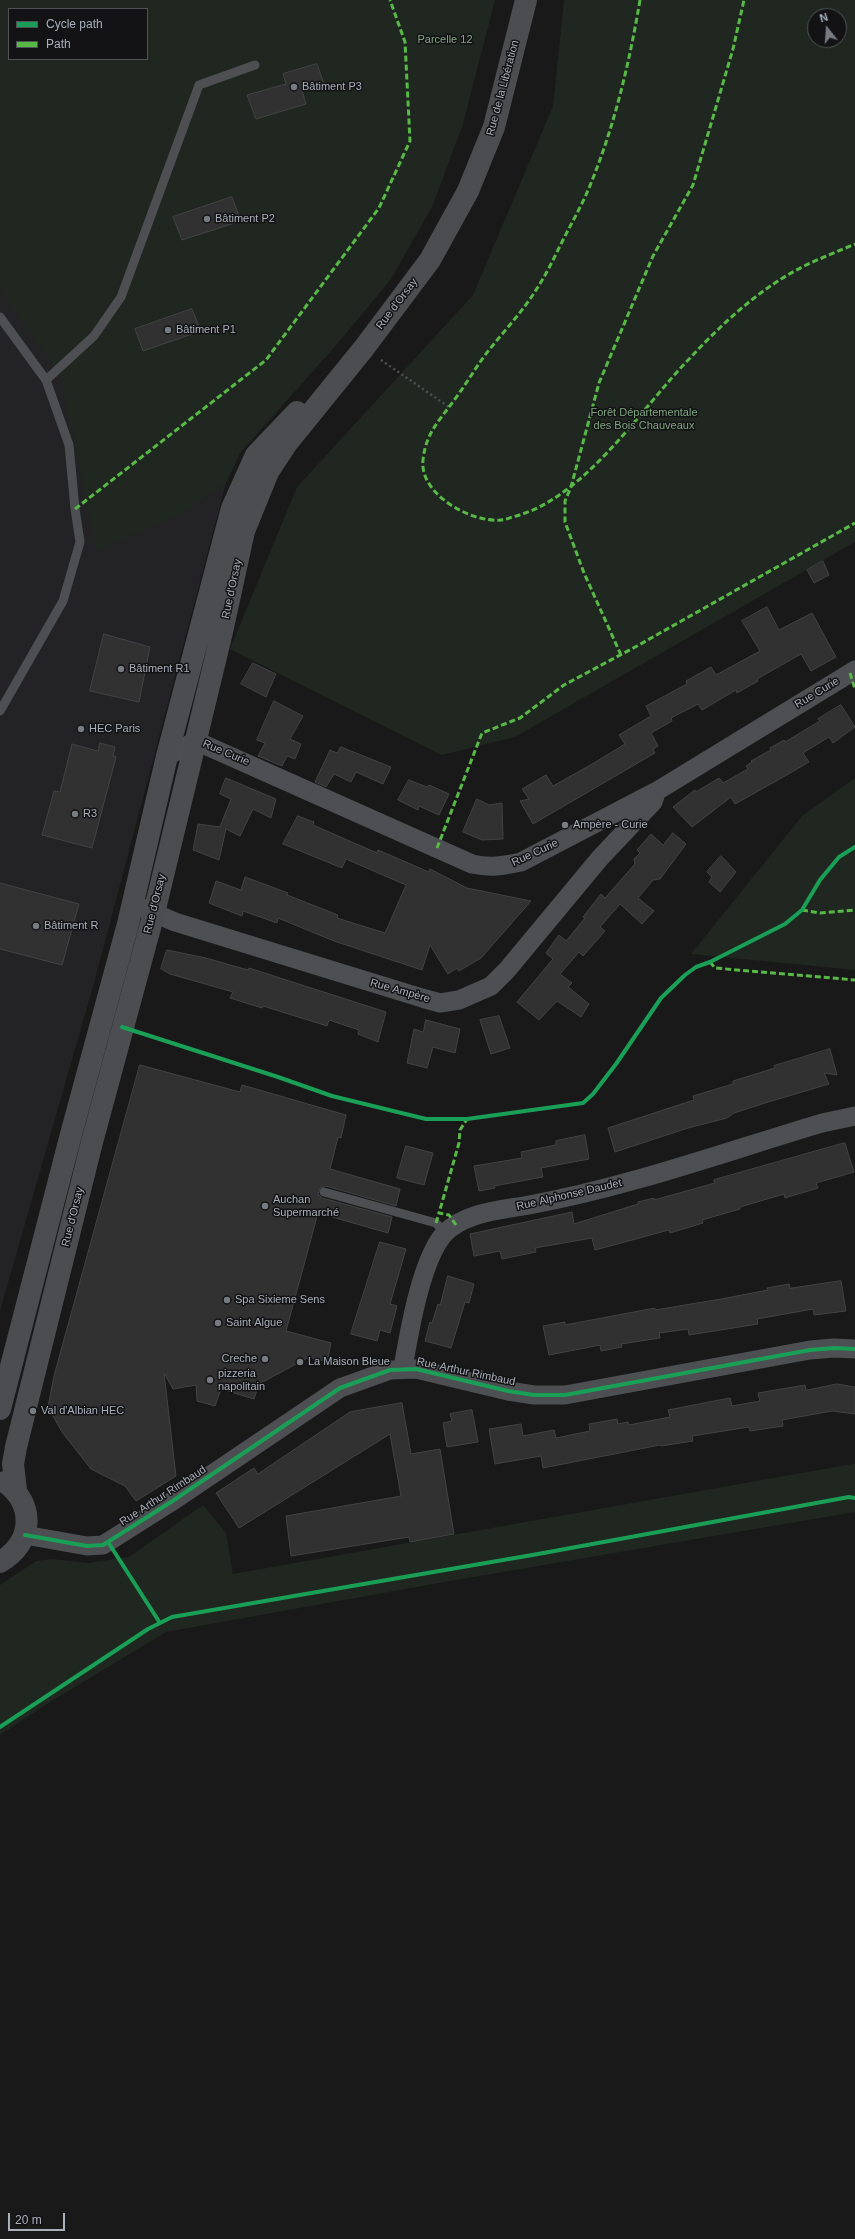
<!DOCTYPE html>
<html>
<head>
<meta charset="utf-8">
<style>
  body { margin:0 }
  #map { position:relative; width:855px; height:2239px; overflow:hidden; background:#191919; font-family:Helvetica,sans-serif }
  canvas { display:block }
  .legend { position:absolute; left:8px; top:8px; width:140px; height:52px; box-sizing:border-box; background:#131315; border:1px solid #4f5257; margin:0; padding:5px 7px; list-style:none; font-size:12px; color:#aab0bb }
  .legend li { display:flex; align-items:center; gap:8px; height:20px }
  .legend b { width:20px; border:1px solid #4f5257 }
  .north { position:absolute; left:807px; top:8px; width:40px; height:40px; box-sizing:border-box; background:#131315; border:1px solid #4f5257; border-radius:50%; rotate:343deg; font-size:11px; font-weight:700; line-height:16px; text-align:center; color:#aab0bb }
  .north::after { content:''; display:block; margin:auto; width:14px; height:18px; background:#777b82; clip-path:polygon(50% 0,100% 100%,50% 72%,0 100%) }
  .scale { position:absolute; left:8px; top:2213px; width:57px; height:18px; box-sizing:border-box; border:2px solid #aab0bb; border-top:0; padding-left:5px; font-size:12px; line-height:14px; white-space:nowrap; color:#aab0bb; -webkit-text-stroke:3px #131315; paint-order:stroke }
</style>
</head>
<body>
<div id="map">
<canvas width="855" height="2239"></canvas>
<ul class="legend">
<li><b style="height:5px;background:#1a9f57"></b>Cycle path</li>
<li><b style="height:5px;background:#58b947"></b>Path</li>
</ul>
<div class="north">N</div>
<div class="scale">20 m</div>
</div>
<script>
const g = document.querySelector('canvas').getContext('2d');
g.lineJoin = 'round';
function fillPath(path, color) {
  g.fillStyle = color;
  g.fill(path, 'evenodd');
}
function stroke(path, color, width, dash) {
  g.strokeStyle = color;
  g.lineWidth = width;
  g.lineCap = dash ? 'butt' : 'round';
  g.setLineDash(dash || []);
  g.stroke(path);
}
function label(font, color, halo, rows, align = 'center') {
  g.font = font + ' Helvetica,sans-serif';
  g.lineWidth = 3;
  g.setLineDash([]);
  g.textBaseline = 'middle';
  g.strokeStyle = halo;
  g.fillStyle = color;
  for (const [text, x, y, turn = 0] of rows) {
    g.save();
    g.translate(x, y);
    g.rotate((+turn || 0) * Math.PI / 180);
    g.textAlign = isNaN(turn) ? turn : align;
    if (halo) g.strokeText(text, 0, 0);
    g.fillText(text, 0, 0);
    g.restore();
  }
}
fillPath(new Path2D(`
  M0 0H495L462 127 391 279 338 343 240 453 226 483 96 976 0 1311ZM9 9H147V59H9Z`), '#232325');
fillPath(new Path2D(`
  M0 0H495L462 127 432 207 391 279 338 343 240 453 226 483 183 513 97 551 60 374 0 289ZM9 9H147V59H9Z
  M564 0H855V542L515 737 442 755 230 649 297 487 473 295 553 106ZM815 16H839V40H815Z
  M855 778V970L691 954 802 816Z
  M852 1464H855V1512L450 1581 166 1632 50 1702 0 1735V1585L36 1561 52 1559 88 1563 129 1557 203 1505 226 1533 233 1574Z`), '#1f2720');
const building = new Path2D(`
  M317 64 324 84 302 90 306 104 256 119 247 95 286 84 283 74Z
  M232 197 241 221 182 240 173 217Z
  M192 309 201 331 143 351 135 329Z
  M823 561 829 575 814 583 807 570Z
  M767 607 779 630 812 613 836 657 811 671 801 654 757 679 758 681 737 693 736 690 702 710 698 704 671 718 672 721 651 733 658 746 653 749 655 753 533 824 520 801 529 799 522 789 546 775 553 786 594 763 625 744 619 735 651 716 646 706 687 684 686 681 711 667 716 675 760 651 742 621Z
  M104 634 150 647 139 702 90 691Z
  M253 663 276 674 266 697 241 684Z
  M274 701 303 716 290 739 301 744 295 759 287 756 282 766 258 756 265 743 257 740Z
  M841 705 855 727 833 743 829 737 803 753 809 762 785 776 735 804 731 797 692 827 673 807 695 790 696 792 719 778 723 783 748 769 746 766 752 762 751 761 771 750 770 748 784 740 785 742 820 721 818 719Z
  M100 743 115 747 113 756 116 757 92 848 42 835 54 791 60 792 72 744 98 751Z
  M341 747 391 767 383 784 356 772 351 782 334 774 326 787 315 782 330 750 337 753Z
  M226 778 276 799 271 818 253 809 240 836 226 829 219 860 193 850 198 824 220 827 231 799 220 794Z
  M409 780 427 787 429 785 449 794 439 815 419 806 418 810 398 800Z
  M477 799 489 805 502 803 503 839 482 840 463 832Z
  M298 816 314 822 313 825 377 853 378 850 429 872 430 869 467 888 531 901 481 958 459 971 457 968 448 974 430 945 422 970 334 941 278 918 277 923 243 911 242 916 209 903 216 881 241 890 245 877 288 893 287 895 338 915 337 918 385 933 406 885 346 859 342 868 283 844Z
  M673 833 686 844 660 879 653 880 638 898 654 911 642 924 620 904 600 927 605 931 583 956 579 952 560 974 572 983 568 987 589 1004 581 1017 557 1001 539 1020 517 1002 553 959 546 953 559 935 566 941 585 918 583 917 601 894 605 898 635 864 634 859 640 853 637 850 651 834 663 845Z
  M721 856 736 872 720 892 709 882 712 877 707 872Z
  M0 883 79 904 62 965 0 949Z
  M167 950 206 958 248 970 249 968 386 1012 378 1042 358 1034 359 1030 329 1020 327 1026 263 1006 262 1008 230 998 233 992 170 974 161 969Z
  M499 1016 510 1048 491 1054 480 1020Z
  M426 1020 460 1029 455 1053 433 1047 427 1068 407 1063 414 1029 423 1032Z
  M830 1049 837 1075 824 1073 829 1084 765 1103 734 1113 727 1118 688 1128 615 1152 608 1128 694 1100 693 1096 733 1084V1081L775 1068 774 1066Z
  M140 1065 240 1092 242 1085 346 1115 341 1138 338 1137 330 1169 400 1189 396 1206 326 1186 320 1188 318 1194 322 1198 392 1217 388 1233 318 1213 286 1331 331 1343 327 1362 309 1357 259 1384 254 1399 221 1389 215 1406 197 1401 196 1385 173 1389 164 1373 176 1476 136 1501 125 1486 91 1469 62 1432 48 1407 54 1376Z
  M585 1135 589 1159 541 1168 543 1177 494 1186 495 1188 479 1191 474 1166 522 1158 521 1152 556 1145V1141Z
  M845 1143 854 1172 816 1183 818 1188 785 1198 784 1194 740 1207V1209L702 1220 703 1223 670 1233 669 1230 595 1250 592 1238 535 1248 536 1252 502 1259 500 1251 474 1256 470 1234 572 1212 574 1224 638 1204V1202L654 1198V1200L715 1183 714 1180Z
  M406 1146 433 1153 424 1185 397 1178Z
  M380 1242 406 1249 390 1304 397 1306 390 1333 380 1330 377 1341 351 1334Z
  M448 1276 474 1284 469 1303 465 1302 451 1348 425 1341 430 1322 432 1323 438 1304 440 1305Z
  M841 1281 846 1311 814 1315 813 1309 757 1319 758 1324 689 1335 688 1329 659 1333 660 1338 621 1344 622 1347 601 1351 600 1345 549 1355 543 1326 565 1322V1325L655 1308V1310L721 1299 768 1290 767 1288 789 1284 790 1288Z
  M837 1384 855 1387V1414L832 1411 782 1420 783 1426 750 1431 749 1427 692 1436 693 1441 661 1446 660 1445 543 1468 541 1456 495 1464 489 1429 521 1424 523 1436 554 1430 556 1438 590 1431 589 1424 617 1419 618 1424 628 1422 629 1425 670 1417 668 1410 709 1402 730 1398 732 1406 760 1401 758 1393 805 1385 806 1390Z
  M402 1403 411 1454 440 1449 454 1534 410 1542 409 1537 291 1556 286 1516 401 1496 390 1434 239 1528 216 1493 254 1468 258 1474 350 1412Z
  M472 1410 478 1442 447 1447 443 1423 452 1421 450 1414Z`);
fillPath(building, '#313131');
stroke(building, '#424345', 1);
stroke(new Path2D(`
  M381 360 449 407`), '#4f5054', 2.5, [2, 3]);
stroke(new Path2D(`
  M0 317 46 380 69 445 75 509 80 542 63 601 0 711
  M46 380 94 336 121 297 199 85 255 65
  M324 1192 436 1223 445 1233`), '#4d4f52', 9);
stroke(new Path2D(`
  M167 756 196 741 472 864C490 868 503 866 521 862L657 791 855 670
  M140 907 175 922 422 998 440 1003 459 1000 491 986 507 970 600 858 653 802 655 796
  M403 1368C409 1333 421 1260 444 1234 464 1212 502 1210 529 1205 628 1187 725 1152 822 1123L855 1116
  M25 1535 87 1546 103 1545 171 1502 340 1388 390 1370 416 1369 508 1391 534 1395H565L810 1350 834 1348 855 1349`), '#4d4f52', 19);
stroke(new Path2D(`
  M0 1409 70 1138 128 924 167 756 232 508 256 455 297 412
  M16 1491 13 1464 16 1447 92 1142 154 913 222 632 244 531 268 472 287 443 364 348 430 260 468 191 494 127 526 0
  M0 1562C33 1543 36 1505 5 1482`), '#4c4d51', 22);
stroke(new Path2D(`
  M640 0C629 65 614 128 589 188 581 207 571 224 562 242 554 258 546 275 536 290 523 311 505 330 489 350 477 365 467 383 455 399 440 420 426 432 423 460 419 494 471 523 501 520 506 520 511 517 516 516 586 497 642 407 691 357 719 327 751 297 786 276 807 263 832 254 855 244
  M75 509 266 360 379 208 410 141 405 42 390 0
  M621 655 584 573 565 522V501L571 487 599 383 653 256 693 185 733 49 744 0
  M850 673 855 689
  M437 848 482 733 520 718 564 685 637 646 855 523
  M802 910 820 913 855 910
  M710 962 715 968 855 980
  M436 1223 439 1213
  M456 1225 449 1215 439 1213 459 1143 460 1130 467 1119`), '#58b947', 3, [6, 3]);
stroke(new Path2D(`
  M122 1027 278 1077 332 1096 426 1119H467L583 1103 593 1094 616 1064 661 998 685 975 696 967 710 962 785 924 802 910 820 880 839 857 855 847
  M25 1535 87 1546 103 1545 171 1502 340 1388 390 1370 416 1369 508 1391 534 1395H565L810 1350 834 1348 855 1349
  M108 1542 160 1623
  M0 1727 148 1629 172 1617 538 1554 849 1497 855 1498`), '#1a9f57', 4);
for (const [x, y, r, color] of [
  [294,87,4,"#777b82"],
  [207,219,4,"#777b82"],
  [168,330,4,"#777b82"],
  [121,669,4,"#777b82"],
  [81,729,4,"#777b82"],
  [75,814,4,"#777b82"],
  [565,825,4,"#777b82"],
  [36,926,4,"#777b82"],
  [265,1206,4,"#777b82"],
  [227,1300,4,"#777b82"],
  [218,1323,4,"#777b82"],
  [265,1359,4,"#777b82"],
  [300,1362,4,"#777b82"],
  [210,1380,4,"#777b82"],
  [33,1411,4,"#777b82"]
]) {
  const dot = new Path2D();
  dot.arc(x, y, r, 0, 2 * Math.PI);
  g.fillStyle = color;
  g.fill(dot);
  stroke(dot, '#131315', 1.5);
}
label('11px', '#80a681', '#131315', [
  ["Parcelle 12",445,40],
  ["Forêt Départementale",644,413],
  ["des Bois Chauveaux",644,426]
]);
label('11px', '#aab0bb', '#131315', [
  ["Bâtiment P3",302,87],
  ["Bâtiment P2",215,219],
  ["Bâtiment P1",176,330],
  ["Bâtiment R1",129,669],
  ["HEC Paris",89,729],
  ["R3",83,814],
  ["Ampère - Curie",573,825],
  ["Bâtiment R",44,926],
  ["Auchan",273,1200],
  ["Supermarché",273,1213],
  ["Spa Sixieme Sens",235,1300],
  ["Saint Algue",226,1323],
  ["Creche",257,1359,"right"],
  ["La Maison Bleue",308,1362],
  ["pizzeria",218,1374],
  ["napolitain",218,1387],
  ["Val d'Albian HEC",41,1411]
], 'left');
label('11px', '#aab0bb', '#131315', [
  ["Rue de la Libération",503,88,-75],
  ["Rue d'Orsay",397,304,-53],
  ["Rue d'Orsay",232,589,-78],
  ["Rue Curie",817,693,-31],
  ["Rue Curie",226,753,23],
  ["Rue Curie",535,853,-25],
  ["Rue d'Orsay",155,904,-76],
  ["Rue Ampère",400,991,16],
  ["Rue Alphonse Daudet",569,1195,-13],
  ["Rue d'Orsay",73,1217,-76],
  ["Rue Arthur Rimbaud",466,1372,12],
  ["Rue Arthur Rimbaud",163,1496,-33]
]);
</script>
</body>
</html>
